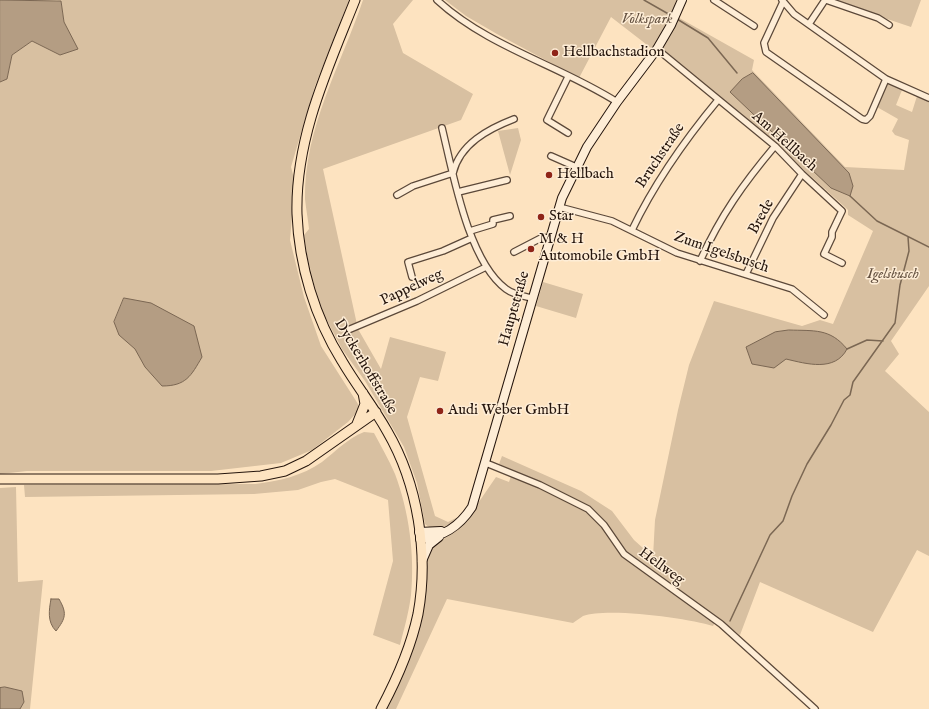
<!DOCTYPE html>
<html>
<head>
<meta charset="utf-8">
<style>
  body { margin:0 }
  canvas { display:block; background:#fde3c0 }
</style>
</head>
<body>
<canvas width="929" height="709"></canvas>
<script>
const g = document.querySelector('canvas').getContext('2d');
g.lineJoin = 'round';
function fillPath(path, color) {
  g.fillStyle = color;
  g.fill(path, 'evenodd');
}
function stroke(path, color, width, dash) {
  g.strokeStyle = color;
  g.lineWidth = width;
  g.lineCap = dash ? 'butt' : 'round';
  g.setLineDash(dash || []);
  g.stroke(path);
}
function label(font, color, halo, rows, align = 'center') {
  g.font = font + ' "IM FELL English",serif';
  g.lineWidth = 3;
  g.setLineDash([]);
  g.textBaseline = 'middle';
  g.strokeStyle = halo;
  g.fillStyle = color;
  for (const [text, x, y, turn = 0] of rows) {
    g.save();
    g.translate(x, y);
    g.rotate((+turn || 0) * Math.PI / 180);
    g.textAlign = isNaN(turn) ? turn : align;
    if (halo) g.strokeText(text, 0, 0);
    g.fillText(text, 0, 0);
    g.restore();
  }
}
fillPath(new Path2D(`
  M57 0H349L315 86 291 167 295 182 290 240 304 297 321 346 358 404V411L348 422 312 450 281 463 211 471H27L0 474V82L7 79 12 55 32 41 60 55 64 22 61 1Z
  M363 0H413L393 24 403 53 473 94 461 120 323 169 358 329 381 369 390 337 446 352 438 381 420 377 407 417 435 516 448 522 460 516C452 525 435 534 425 524L417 483 404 447 365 381 342 349 319 305 307 255 304 235 309 229C308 219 306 209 305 199 304 128 341 65 363 0Z
  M445 0H676L674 15 754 60 752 70 845 167 904 170 909 140 895 135 892 131 898 119 877 107 887 83 902 90 896 105 912 112 917 96 929 101V286L891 341 899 354 885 371 929 412V556L917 550 873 632 760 582 740 635 717 618 713 626C689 618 606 607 583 616 580 618 576 621 573 623L447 599 396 709H386L408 662 419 630 426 582 428 555 432 546 472 512 496 477 509 482 513 470 499 464 502 456 581 491 612 511 634 540 653 557 655 520 678 410 689 365 714 301 802 326 820 320 833 324 873 231 848 215V210L846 208 775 144 611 17 579 78 497 34 466 16Z
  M831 0H921L911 27Z
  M518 128 521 140 510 175 498 131Z
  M543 282 583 294 576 318 536 306Z
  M364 432 374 433C381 446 389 460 395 474 409 511 415 555 411 595 409 612 404 629 400 645L373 635 393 561 388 500 335 479 321 482 298 490 254 494 25 497 24 485 255 484C279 481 302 476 322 462 336 451 347 439 364 432Z
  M16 487 18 582 43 580 30 709H0V488Z`), '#d8c0a1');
const water = new Path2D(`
  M0 0 61 1 64 22 78 49 60 55 32 41 12 55 7 79 0 82Z
  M753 73 849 173 853 186 850 196 831 188 730 92 742 79Z
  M124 298 151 303 194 326 202 357C191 376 186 386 162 386L145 367 135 349 119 335 114 322Z
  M789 330C814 331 830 328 847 349 835 372 807 364 786 359L774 368 752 364 746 347 775 332Z
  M51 599H59C67 613 66 618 56 631 47 622 49 610 51 599Z
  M5 687 22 691 24 702 20 709H0V688Z`);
fillPath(water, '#b49d83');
stroke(water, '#7b6753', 1);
stroke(new Path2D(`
  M644 0 672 16
  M677 19 708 38 737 73
  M850 196 877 221 929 247
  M847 349 867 340 883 341
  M730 621 770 535 783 521 792 496 807 464 831 425 844 400 850 395 853 382 895 323 900 285 909 251 908 237`), '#7b6753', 1.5);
const street = new Path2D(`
  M437 0C488 47 559 65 617 102
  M714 0 754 26
  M782 0 794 14 886 79 929 98
  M826 0 878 18 889 25
  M783 2 764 43 766 52 862 119 866 120 870 116 886 79
  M809 24 825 0
  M657 49 775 146 802 174 842 211 832 232V237L824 254 842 263
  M442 128C453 173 468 261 506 289 514 295 523 296 532 298
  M568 133 547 120 568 77
  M551 156 576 167
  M458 192 507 180
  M397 195 413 186 453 173C460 144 488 129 514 119
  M559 207 612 221 677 253 792 289 824 315
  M632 230C655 182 684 141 718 100
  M470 231 493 224V220L510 216
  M514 252 543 237 550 239
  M700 261C721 215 743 184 775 146
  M746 274 773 218 802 174
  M412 277 408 262 443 251 472 238
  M348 330 417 301 486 267
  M486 463 540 485 588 509 604 525 624 554 721 624 815 709`);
const secondary = new Path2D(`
  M419 532 441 531
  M420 539C443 537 459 527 472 507L562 198 587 147 617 102 657 49 671 25 682 0
  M422 561 429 545 439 537`);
const primary = new Path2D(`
  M355 0C328 68 295 138 297 214 299 265 315 318 342 361 356 385 373 406 387 431 418 484 429 554 418 614 411 647 397 679 381 709
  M357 424 365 404 363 393
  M0 479H218L261 476 285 471 306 461 376 412`);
stroke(street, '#5b4839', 8);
stroke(secondary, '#25150c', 10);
stroke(primary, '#25150c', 11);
stroke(street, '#feedd6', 5.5);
stroke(secondary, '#feedd6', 8);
stroke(primary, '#fde3c0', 9);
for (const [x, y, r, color] of [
  [555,53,4,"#8f2418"],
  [549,175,4,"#8f2418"],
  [541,217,4,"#8f2418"],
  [531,249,4,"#8f2418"],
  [440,411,4,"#8f2418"]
]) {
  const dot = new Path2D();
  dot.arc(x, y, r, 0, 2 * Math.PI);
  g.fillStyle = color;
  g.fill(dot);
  stroke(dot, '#feedd6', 1.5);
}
label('italic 15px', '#645140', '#feedd6', [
  ["Volkspark",647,20],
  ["Igelsbusch",893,275]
]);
label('15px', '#25150c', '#feedd6', [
  ["Hellbachstadion",563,53],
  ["Hellbach",557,175],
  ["Star",549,217],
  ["M & H",539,240],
  ["Automobile GmbH",539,257],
  ["Audi Weber GmbH",448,411]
], 'left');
label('15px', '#25150c', '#feedd6', [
  ["Am Hellbach",784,142,42],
  ["Bruchstraße",661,156,-56],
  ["Brede",762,217,-61],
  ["Zum Igelsbusch",721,253,19],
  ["Pappelweg",412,288,-25],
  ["Hauptstraße",515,309,-74],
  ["Dyckerhoffstraße",365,367,59],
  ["Hellweg",661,567,36]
]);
</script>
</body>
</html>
